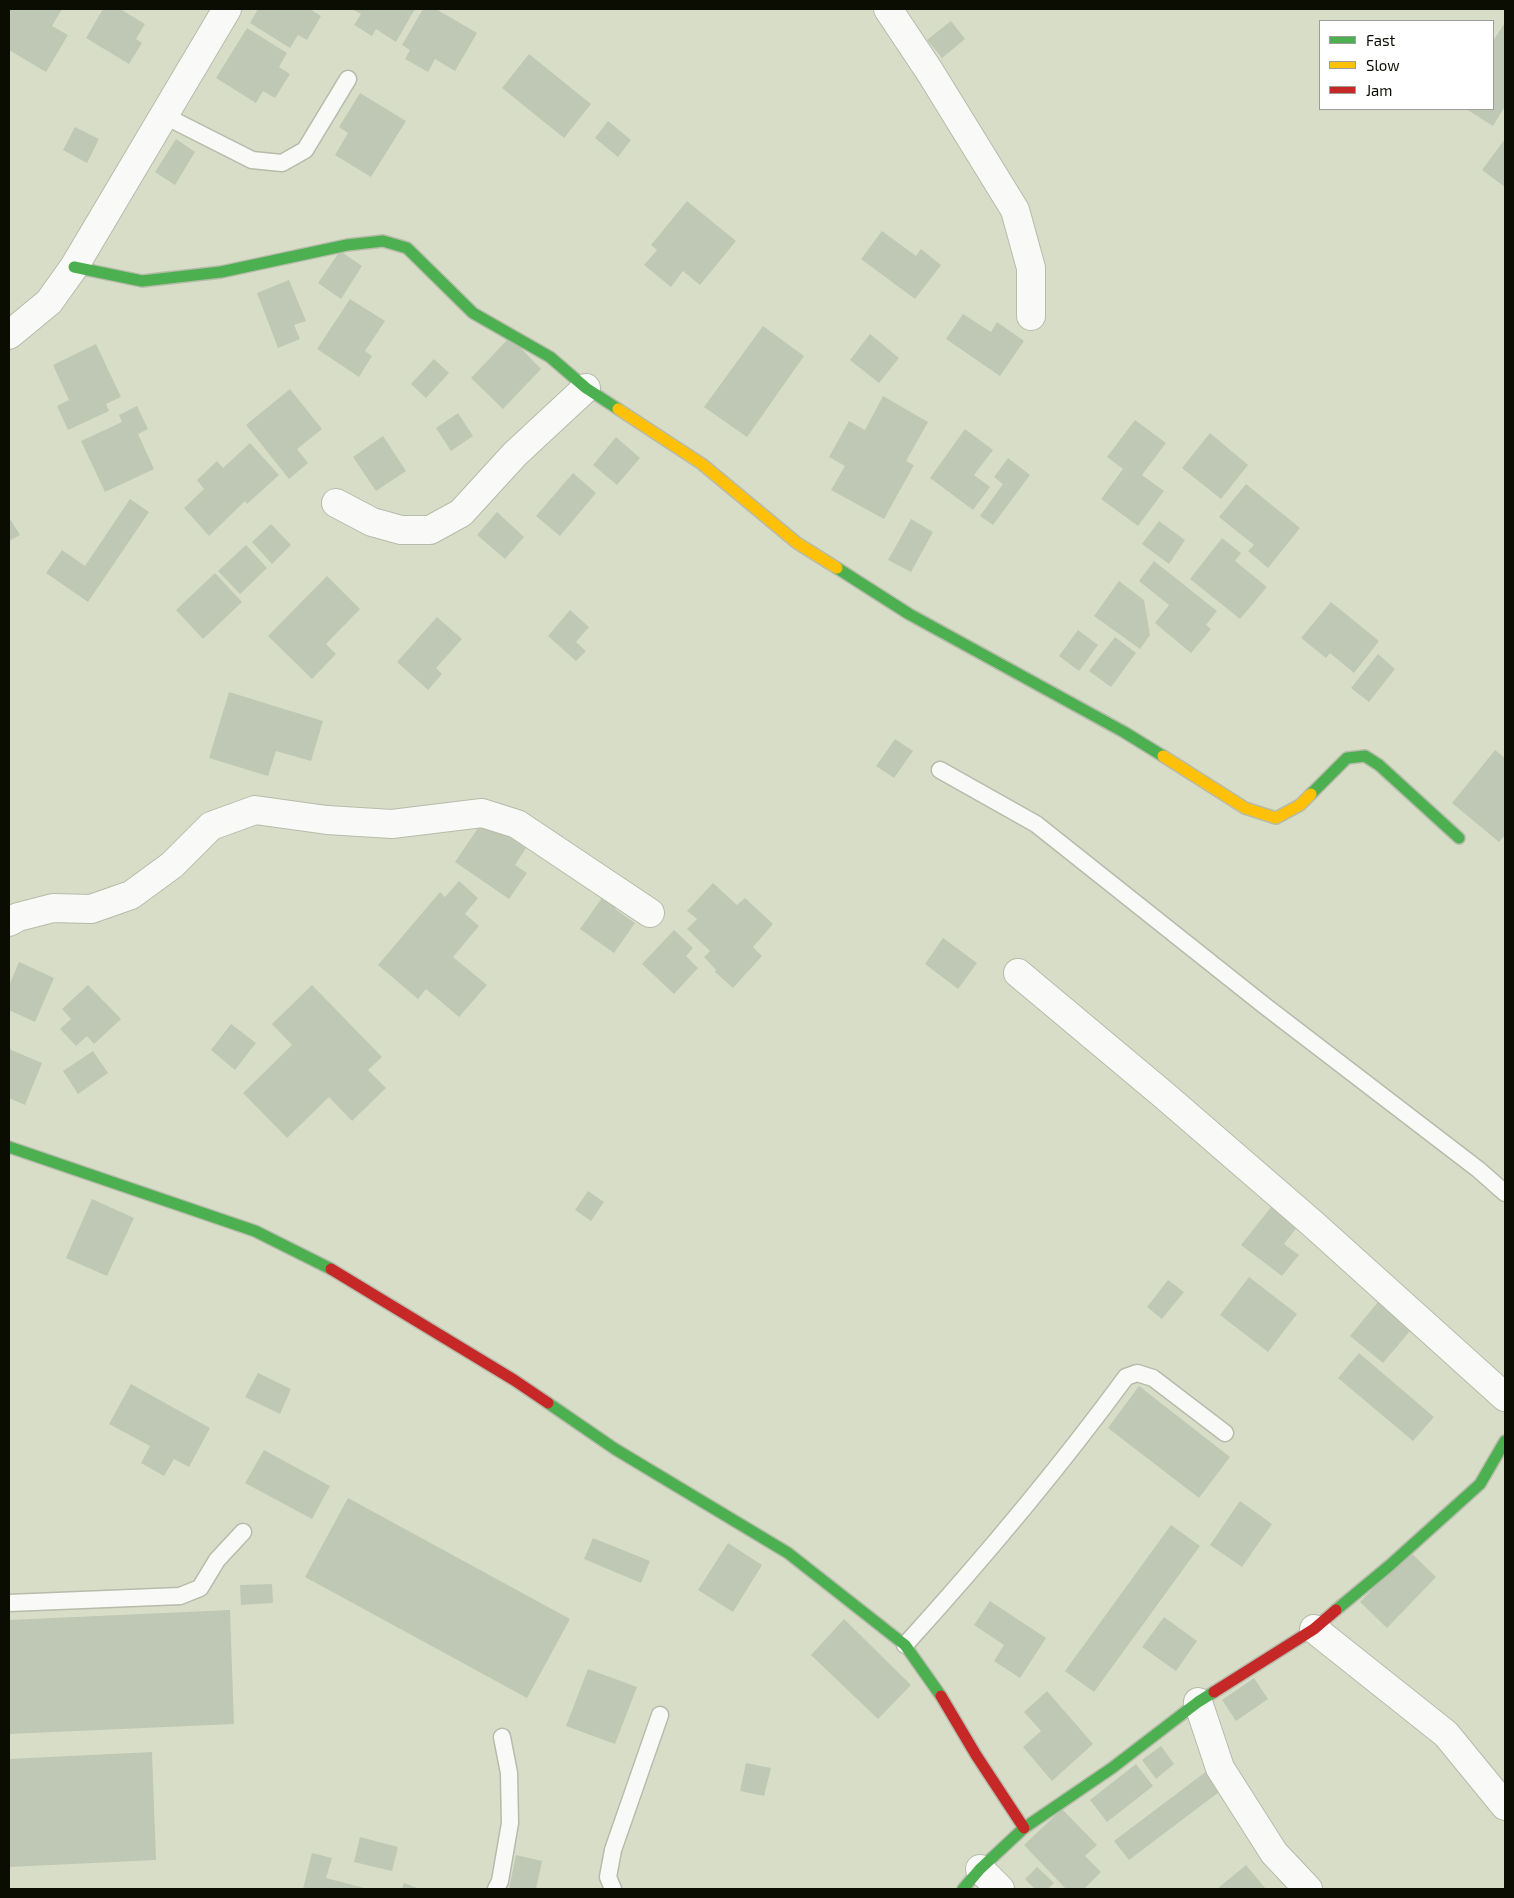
<!DOCTYPE html>
<html>
<head>
<meta charset="utf-8">
<style>
  body { margin:0 }
  #map { position:relative; width:1514px; height:1898px; overflow:hidden; background:#d8ddc7; font-family:"Exo 2",sans-serif }
  canvas { display:block }
  .frame { position:absolute; inset:0; border:10px solid #0b0d02; pointer-events:none }
  .legend { position:absolute; left:1319px; top:20px; width:175px; height:90px; box-sizing:border-box; background:#fff; border:1px solid #9d9e9a; margin:0; padding:6px 9px; list-style:none; font-size:15px; color:#0b0d02 }
  .legend li { display:flex; align-items:center; gap:10px; height:25px }
  .legend b { width:25px; border:1px solid #9d9e9a }
</style>
</head>
<body>
<div id="map">
<canvas width="1514" height="1898"></canvas>
<div class="frame"></div>
<ul class="legend">
<li><b style="height:6px;background:#4caf50"></b>Fast</li>
<li><b style="height:6px;background:#ffc107"></b>Slow</li>
<li><b style="height:6px;background:#c62828"></b>Jam</li>
</ul>
</div>
<script>
const g = document.querySelector('canvas').getContext('2d');
g.lineJoin = 'round';
function fillPath(path, color) {
  g.fillStyle = color;
  g.fill(path, 'evenodd');
}
function stroke(path, color, width, dash) {
  g.strokeStyle = color;
  g.lineWidth = width;
  g.lineCap = dash ? 'butt' : 'round';
  g.setLineDash(dash || []);
  g.stroke(path);
}
fillPath(new Path2D(`
  M9 9H62L52 26 68 35 46 72 9 50Z
  M103 9H120L145 24 136 39 142 43 129 64 86 38Z
  M258 9H310L321 16 307 40 298 35 290 48 250 23Z
  M352 9H415L396 42 376 29 372 36 354 25 361 14Z
  M423 9H436L477 33 455 71 435 59 428 72 405 59 410 50 402 45Z
  M951 21 965 39 942 58 927 40Z
  M1504 24 1505 25V106L1493 126 1466 109H1493V41Z
  M247 28 287 53 279 67 290 74 275 98 263 91 256 103 216 78Z
  M529 54 591 104 564 138 502 88Z
  M360 93 406 121 371 177 335 155 348 133 339 127Z
  M608 121 631 140 618 157 595 138Z
  M75 127 99 139 87 163 63 150Z
  M176 139 195 152 175 185 155 172Z
  M1505 139V187L1482 170Z
  M687 201 736 241 700 285 683 271 671 287 644 265 657 250 651 245Z
  M882 231 916 256 921 249 941 265 915 299 861 259Z
  M340 251 362 266 341 299 318 283Z
  M289 280 306 321 294 325 300 339 278 348 257 293Z
  M350 299 385 321 365 351 372 356 359 377 317 349Z
  M963 314 991 332 997 322 1024 341 1000 376 946 339Z
  M763 326 804 356 747 437 704 407Z
  M870 334 899 358 879 383 850 360Z
  M510 337 541 369 503 409 471 378Z
  M96 344 121 397 106 404 109 411 68 430 57 406 69 400 53 365Z
  M434 359 449 373 426 398 411 384Z
  M290 389 322 429 297 449 308 463 289 479 246 425Z
  M883 396 928 422 906 461 914 465 884 519 831 490 845 466 829 457 849 421 865 430Z
  M137 406 148 429 138 434 154 469 105 492 81 441 122 422 119 415Z
  M458 413 473 436 451 451 436 428Z
  M1135 420 1166 443 1142 475 1164 491 1138 526 1101 499 1123 469 1107 457Z
  M965 429 993 450 974 475 990 487 973 510 930 478Z
  M1210 433 1248 465 1221 499 1182 468Z
  M383 436 406 471 376 491 353 457Z
  M616 437 640 458 617 485 593 465Z
  M250 443 279 475 247 504 245 501 209 536 184 508 204 489 197 480 217 461 223 468Z
  M1008 458 1030 475 993 525 980 516 1003 484 994 477Z
  M573 473 596 493 560 536 536 516Z
  M1246 484 1300 528 1268 568 1248 551 1254 545 1219 517Z
  M130 499 149 512 88 602 46 573 62 550 85 566Z
  M497 512 524 537 505 559 477 535Z
  M9 519H10L20 535 9 541Z
  M911 519 933 532 911 572 888 560Z
  M1159 521 1185 540 1169 564 1142 544Z
  M271 524 291 545 272 564 252 542Z
  M1222 538 1241 553 1235 561 1267 587 1240 619 1190 579Z
  M246 545 267 568 240 594 218 571Z
  M1154 561 1217 611 1206 625 1211 629 1191 653 1155 623 1169 605 1139 581Z
  M215 573 242 602 203 639 176 610Z
  M327 576 360 609 326 644 336 654 312 679 268 636Z
  M1119 581 1144 600 1150 635 1140 649 1094 616Z
  M1331 602 1379 641 1354 673 1330 653 1326 658 1301 638Z
  M570 610 589 627 576 642 586 651 576 661 548 636Z
  M437 617 462 639 436 668 442 674 428 690 397 662Z
  M1078 630 1098 645 1079 671 1059 656Z
  M1115 637 1136 653 1111 687 1089 671Z
  M1378 654 1395 669 1369 702 1351 688Z
  M229 692 323 721 311 761 276 751 268 776 209 758Z
  M895 739 913 751 894 778 876 766Z
  M1495 750 1505 758V835L1499 842 1452 803Z
  M484 819 526 848 515 865 527 873 509 899 455 862Z
  M459 881 478 898 465 914 479 926 453 957 487 985 459 1017 426 989 418 999 378 965 440 892 445 897Z
  M713 883 737 905 745 898 773 924 753 947 762 956 733 988 715 972 716 970 704 957 710 951 687 929 697 919 687 911Z
  M606 892 620 901 615 909 635 923 614 953 580 929Z
  M674 930 693 948 686 956 698 968 674 994 642 964Z
  M943 938 977 963 958 989 925 964Z
  M19 962 54 978 35 1022 9 1010V986Z
  M88 985 121 1019 94 1044 87 1036 76 1046 60 1029 71 1019 62 1009Z
  M312 985 382 1057 368 1070 386 1088 352 1121 329 1097 287 1138 243 1093 292 1045 272 1024Z
  M231 1024 256 1043 235 1070 211 1050Z
  M9 1049 42 1063 25 1105 9 1098Z
  M93 1051 108 1073 78 1094 63 1071Z
  M588 1191 604 1202 591 1221 575 1210Z
  M92 1199 134 1218 107 1276 66 1258Z
  M1275 1202 1301 1222 1284 1244 1299 1255 1282 1276 1241 1245Z
  M1249 1277 1297 1314 1268 1352 1220 1315Z
  M1168 1280 1184 1292 1162 1319 1147 1307Z
  M1382 1297 1415 1325 1383 1363 1350 1336Z
  M1359 1353 1434 1417 1413 1441 1338 1378Z
  M258 1373 291 1389 280 1414 245 1397Z
  M131 1384 210 1428 189 1467 174 1459 164 1476 141 1463 150 1446 109 1424Z
  M1139 1386 1230 1457 1199 1498 1108 1428Z
  M264 1450 330 1486 312 1519 245 1483Z
  M348 1498 570 1619 527 1698 305 1577Z
  M1240 1501 1272 1524 1242 1567 1210 1545Z
  M1171 1525 1200 1546 1094 1692 1065 1671Z
  M593 1538 650 1561 641 1583 584 1559Z
  M728 1543 762 1565 733 1612 698 1590Z
  M1409 1551 1436 1577 1387 1628 1360 1602Z
  M272 1584 273 1603 241 1605 240 1585Z
  M990 1601 1046 1638 1020 1678 994 1661 1004 1645 974 1625Z
  M230 1610 234 1724 9 1734V1620Z
  M1164 1617 1197 1641 1176 1671 1142 1647Z
  M844 1619 911 1685 878 1719 811 1655Z
  M588 1669 637 1687 615 1744 566 1726Z
  M1254 1678 1268 1699 1236 1721 1222 1700Z
  M1047 1691 1093 1744 1052 1781 1023 1747 1041 1731 1024 1712Z
  M1161 1746 1174 1764 1156 1779 1142 1760Z
  M152 1752 156 1860 9 1867V1759Z
  M746 1763 771 1768 764 1796 740 1791Z
  M1136 1764 1153 1786 1107 1822 1090 1800Z
  M1212 1767 1227 1786 1129 1860 1114 1841Z
  M1062 1809 1097 1845 1085 1856 1101 1872 1084 1889H1066L1024 1845Z
  M360 1837 398 1847 392 1871 354 1862Z
  M312 1853 332 1858 326 1878 368 1889H303Z
  M516 1855 542 1861 536 1889H509Z
  M1246 1865 1266 1889H1217Z
  M1037 1867 1054 1883 1048 1889H1035L1025 1879Z
  M404 1883 420 1889H402Z`), '#bfc8b5');
const lane = new Path2D(`
  M163 115 252 160 282 163 305 150 348 79
  M940 770 1036 824 1265 1006 1479 1170 1505 1193
  M9 1603 180 1596 200 1588 217 1560 243 1532
  M905 1645C983 1559 1057 1471 1126 1377L1137 1373 1153 1378 1225 1433
  M496 1889 500 1881 510 1823 509 1773 502 1737
  M613 1889 608 1877 613 1850 660 1715`);
const street = new Path2D(`
  M888 9 930 72 1015 210 1031 268V316
  M9 335 49 302 74 267 227 9
  M336 503 372 522 401 530H430L461 513 515 454 586 388
  M9 922 18 917 53 908 91 909 131 895 172 865 211 826 255 810 327 820 392 824 482 813 517 824 650 913
  M1018 973 1165 1096 1313 1224 1505 1397
  M1314 1629 1446 1734 1505 1806
  M1198 1702 1220 1768 1274 1853 1308 1889
  M980 1869 1000 1889`);
const fast = new Path2D(`
  M74 267 142 281 221 272 347 245 383 241 407 248 473 313 550 357 586 388 618 409
  M837 568 909 614 1124 732 1163 756
  M1311 794 1347 758 1365 756 1379 765 1459 838
  M9 1147 255 1231 331 1269
  M548 1403 615 1449 788 1553 905 1645 941 1696
  M1336 1610 1389 1566 1480 1484 1505 1441
  M963 1889 980 1869 1024 1828 1112 1768 1198 1702 1214 1692`);
const slow = new Path2D(`
  M618 409 702 464 797 543 837 568
  M1163 756 1245 808 1276 818 1300 805 1311 794`);
const jam = new Path2D(`
  M331 1269 514 1380 548 1403
  M1214 1692 1314 1629 1336 1610
  M941 1696 976 1755 1024 1828`);
stroke(lane, '#b7bbab', 19);
stroke(street, '#b7bbab', 30);
stroke(fast, '#b7bbab', 14);
stroke(slow, '#b7bbab', 14);
stroke(jam, '#b7bbab', 14);
stroke(lane, '#f9faf7', 16);
stroke(street, '#f9faf7', 28);
stroke(fast, '#4caf50', 11);
stroke(slow, '#ffc107', 11);
stroke(jam, '#c62828', 11);
</script>
</body>
</html>
